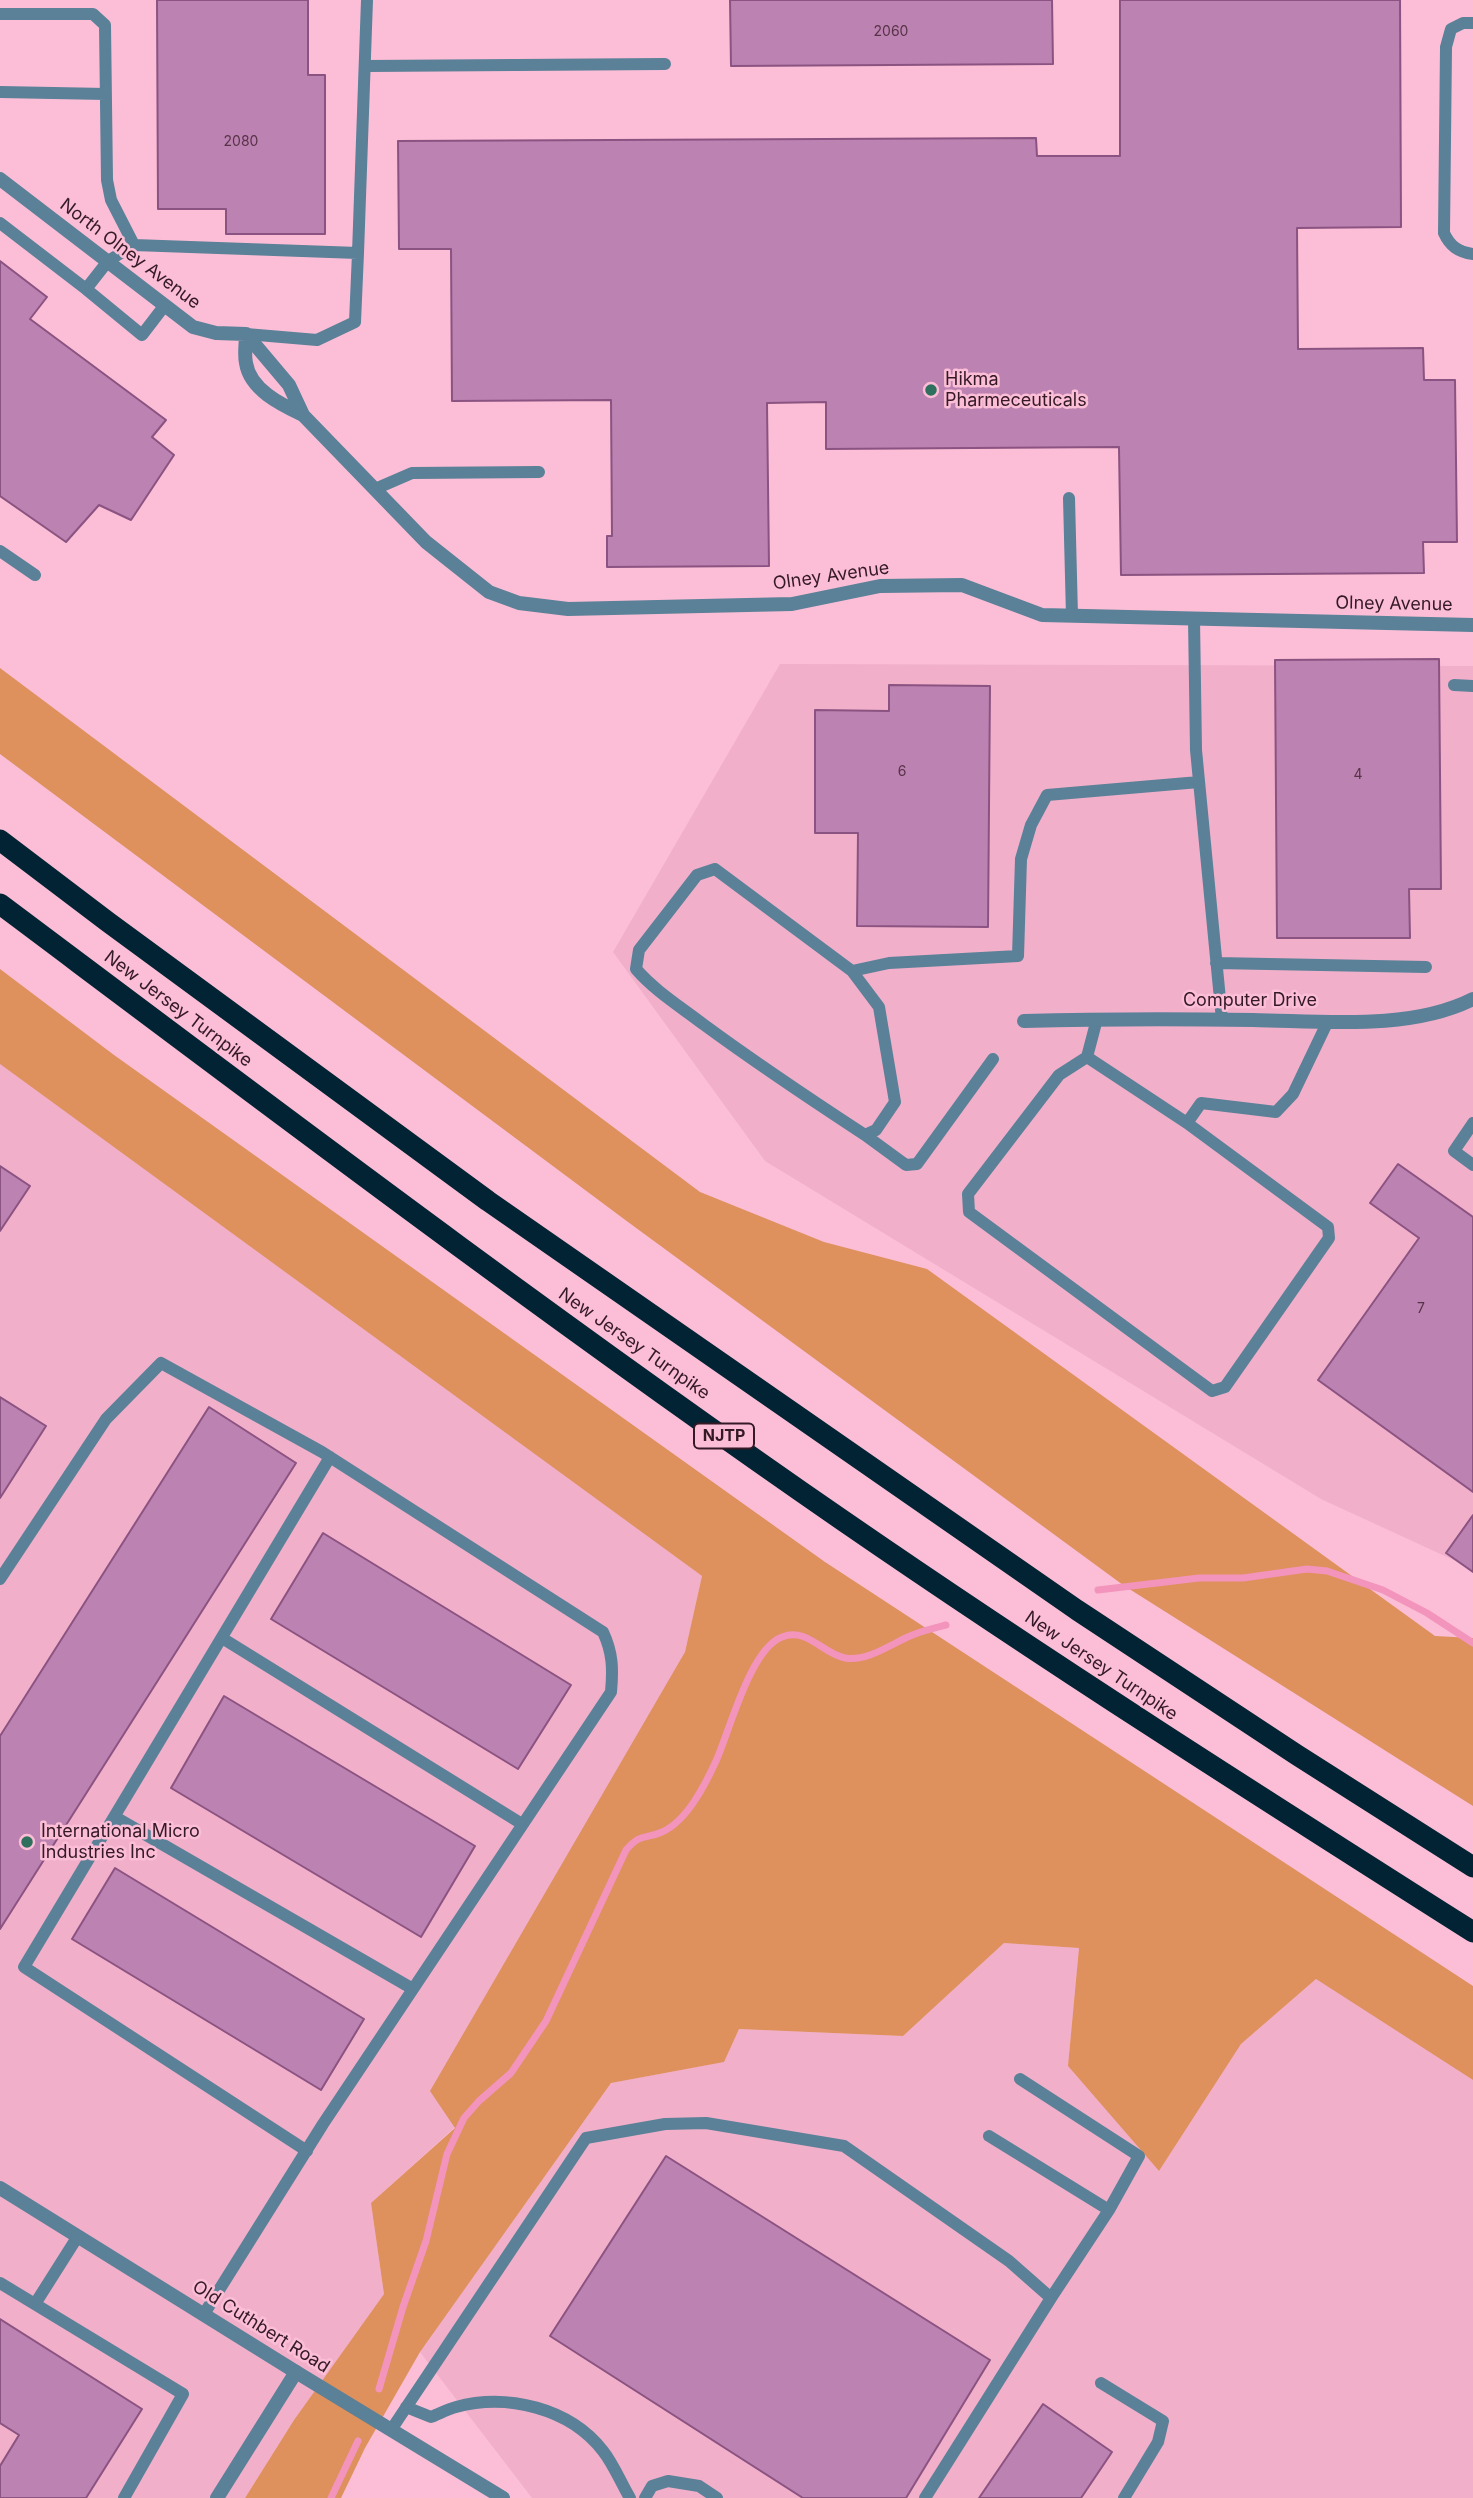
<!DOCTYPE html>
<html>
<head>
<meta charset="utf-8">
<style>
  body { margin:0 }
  canvas { display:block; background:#fbbed6 }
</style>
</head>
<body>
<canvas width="1473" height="2498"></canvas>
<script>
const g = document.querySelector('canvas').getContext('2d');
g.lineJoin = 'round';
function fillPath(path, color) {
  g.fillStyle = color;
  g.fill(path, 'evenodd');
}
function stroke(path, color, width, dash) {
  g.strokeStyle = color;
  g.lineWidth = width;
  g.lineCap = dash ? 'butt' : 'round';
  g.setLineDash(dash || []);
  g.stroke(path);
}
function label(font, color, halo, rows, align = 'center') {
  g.font = font + ' Inter,sans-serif';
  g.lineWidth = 5;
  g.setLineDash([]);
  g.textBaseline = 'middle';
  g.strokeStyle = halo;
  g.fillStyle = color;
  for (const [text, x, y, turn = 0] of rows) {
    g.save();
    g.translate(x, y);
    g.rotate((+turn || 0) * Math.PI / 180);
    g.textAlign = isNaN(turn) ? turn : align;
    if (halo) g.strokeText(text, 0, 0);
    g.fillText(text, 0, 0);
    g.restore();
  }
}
fillPath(new Path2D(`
  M780 664 1473 666V1569L1321 1499 765 1161 613 952Z
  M0 1064 702 1576 685 1652 455 2127 371 2203 384 2294 294 2420 245 2498H0Z
  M1004 1943 1079 1948 1068 2066 1159 2171 1241 2044 1316 1979 1473 2080V2498H532L420 2352 611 2083 723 2062 739 2029 903 2036Z`), '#f1afca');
fillPath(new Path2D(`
  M0 668 700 1192 824 1242 927 1269 1435 1636 1473 1638V1806L1123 1585 628 1222 0 754Z
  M0 969 114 1055 825 1562 1473 1986V2080L1316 1979 1241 2044 1159 2171 1068 2066 1079 1948 1004 1943 903 2036 739 2029 724 2062 611 2083 420 2352 365 2448 341 2498H245L294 2420 384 2294 371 2203 455 2128 430 2091 685 1652 702 1576 0 1064Z`), '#de905d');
stroke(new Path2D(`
  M1098 1590 1199 1578H1243L1307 1569 1327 1571 1383 1590 1427 1613 1473 1643
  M379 2389 403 2307 426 2241 447 2154 464 2118 479 2101 511 2073 546 2021 626 1850C642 1832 644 1840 662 1832 687 1821 705 1785 716 1761 730 1730 750 1649 782 1637 807 1627 823 1654 845 1658 867 1662 891 1644 910 1636 921 1631 934 1628 946 1625
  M331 2498 358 2441`), '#f394bc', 7);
const building = new Path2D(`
  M157 0H308V75H325V234H226V209H158Z
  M730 0H1052L1053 64 731 66Z
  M1120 0H1400L1401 227 1297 228 1298 349 1423 348 1424 380H1455L1457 542H1423L1424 573 1121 575 1119 447 826 449V402L767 403 769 566 607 567V536H612L611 400 452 401 451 249H399L398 141 1036 138 1037 156H1120Z
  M0 261 47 297 30 319 166 420 152 437 174 455 131 520 99 505 66 542 0 496Z
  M1439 659 1441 889H1409L1410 938H1277L1275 660Z
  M889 685 990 686 988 927 857 926 858 833H815V710L889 711Z
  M1398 1164 1473 1217V1492L1318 1380 1419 1238 1370 1203Z
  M0 1166 30 1186 0 1231Z
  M0 1397 46 1426 0 1498Z
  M209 1407 296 1463 0 1929V1736Z
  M1473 1515V1572L1446 1553Z
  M323 1533 571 1685 518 1769 271 1619Z
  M224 1696 475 1846 421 1937 171 1788Z
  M115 1868 364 2019 321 2090 72 1939Z
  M666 2156 990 2360 906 2498H803L550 2336Z
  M0 2319 142 2409 86 2498H0V2466L19 2435 0 2423Z
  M1043 2404 1112 2452 1081 2498H979Z`);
fillPath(building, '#bc82b1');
stroke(building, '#8b5381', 2);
stroke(new Path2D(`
  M0 14H93L105 25 107 180 111 200 134 245
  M1473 23H1463L1451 29 1446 47 1444 233C1450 246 1458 252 1473 254
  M366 66 665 64
  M0 92 106 94
  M0 223 86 289 108 261 134 245 358 253 367 0
  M86 289 142 335 165 305
  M246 334 317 340 355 322 358 253
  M375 489 412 473 539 472
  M1069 498 1072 616
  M0 551 35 575
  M1194 619 1196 750 1222 1020
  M1454 685 1473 686
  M715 869 852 971 879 1007 895 1102 876 1130 865 1135C810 1099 756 1063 703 1024 681 1007 655 991 636 969L639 950 697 875Z
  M1216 963 1426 967
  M852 971 889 963 1018 956 1021 859 1031 825 1047 795 1199 782
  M1097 1019 1087 1057 1059 1075 968 1194 969 1212 1212 1391 1225 1387 1329 1238 1328 1227 1187 1123 1201 1103 1276 1112 1293 1094 1328 1021
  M1087 1057 1187 1123
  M1473 1123 1454 1151 1473 1165
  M865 1135 906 1165 917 1164 993 1059
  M0 1579 106 1419 161 1363 322 1452 603 1632C613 1653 613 1670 611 1692L323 2124 204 2314
  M222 1638 522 1824
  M115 1817 413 1989
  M1020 2079 1139 2156 1109 2210
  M989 2136 1109 2210 1051 2298
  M307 2151 24 1967 330 1457
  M0 2283 183 2394 124 2498
  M35 2304 78 2236
  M1101 2383 1163 2421 1158 2442 1124 2498
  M406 2407 431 2417C439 2414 448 2409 456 2407 507 2393 570 2408 603 2451 614 2465 621 2483 630 2498
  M391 2430 586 2138 665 2124 706 2123 844 2146 1009 2261 1051 2298 925 2498
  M645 2498 652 2486 668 2481 699 2486 717 2498`), '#5a8197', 12);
stroke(new Path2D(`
  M0 179 193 327 216 333 246 334
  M303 415C282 405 250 390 246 363 244 354 246 344 246 334L289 385 303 415 426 542 489 592 519 603 568 609 792 604 880 586 962 585 1042 615 1473 625
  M1024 1021C1100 1019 1177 1019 1253 1020 1323 1021 1410 1031 1473 999
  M0 2188 296 2372`), '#5a8197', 14);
stroke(new Path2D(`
  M217 2498 296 2372 503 2498`), '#5a8197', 14);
stroke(new Path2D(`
  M0 840 108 922 488 1201 1077 1610 1297 1755 1473 1867
  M0 904C279 1113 558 1324 845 1522 1051 1664 1262 1798 1473 1932`), '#012333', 21);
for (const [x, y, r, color] of [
  [931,390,7,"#2e6f5e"],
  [27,1842,7,"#2e6f5e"]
]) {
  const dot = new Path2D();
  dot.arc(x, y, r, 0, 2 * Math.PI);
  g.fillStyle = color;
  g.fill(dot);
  stroke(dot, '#fbbed6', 2.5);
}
label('14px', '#573348', null, [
  ["2060",891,32],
  ["2080",241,142],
  ["6",902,772],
  ["4",1358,775],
  ["7",1421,1309]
]);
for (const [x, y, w] of [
  [724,1436,60]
]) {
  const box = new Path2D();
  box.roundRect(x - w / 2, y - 12.5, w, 25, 5);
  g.fillStyle = '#fbbed6';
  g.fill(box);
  stroke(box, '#351925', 2);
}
label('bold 16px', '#351925', null, [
  ["NJTP",724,1436]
]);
label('18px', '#351925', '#fbbed6', [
  ["North Olney Avenue",130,254,37],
  ["Olney Avenue",831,576,-8],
  ["Olney Avenue",1394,604,1],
  ["Computer Drive",1250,1001],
  ["New Jersey Turnpike",178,1009,37],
  ["New Jersey Turnpike",634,1344,35],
  ["New Jersey Turnpike",1101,1666,34],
  ["Old Cuthbert Road",261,2327,32]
]);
label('18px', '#351925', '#fbbed6', [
  ["Hikma",945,380],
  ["Pharmeceuticals",945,401],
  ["International Micro",41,1832],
  ["Industries Inc",41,1853]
], 'left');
</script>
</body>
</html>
